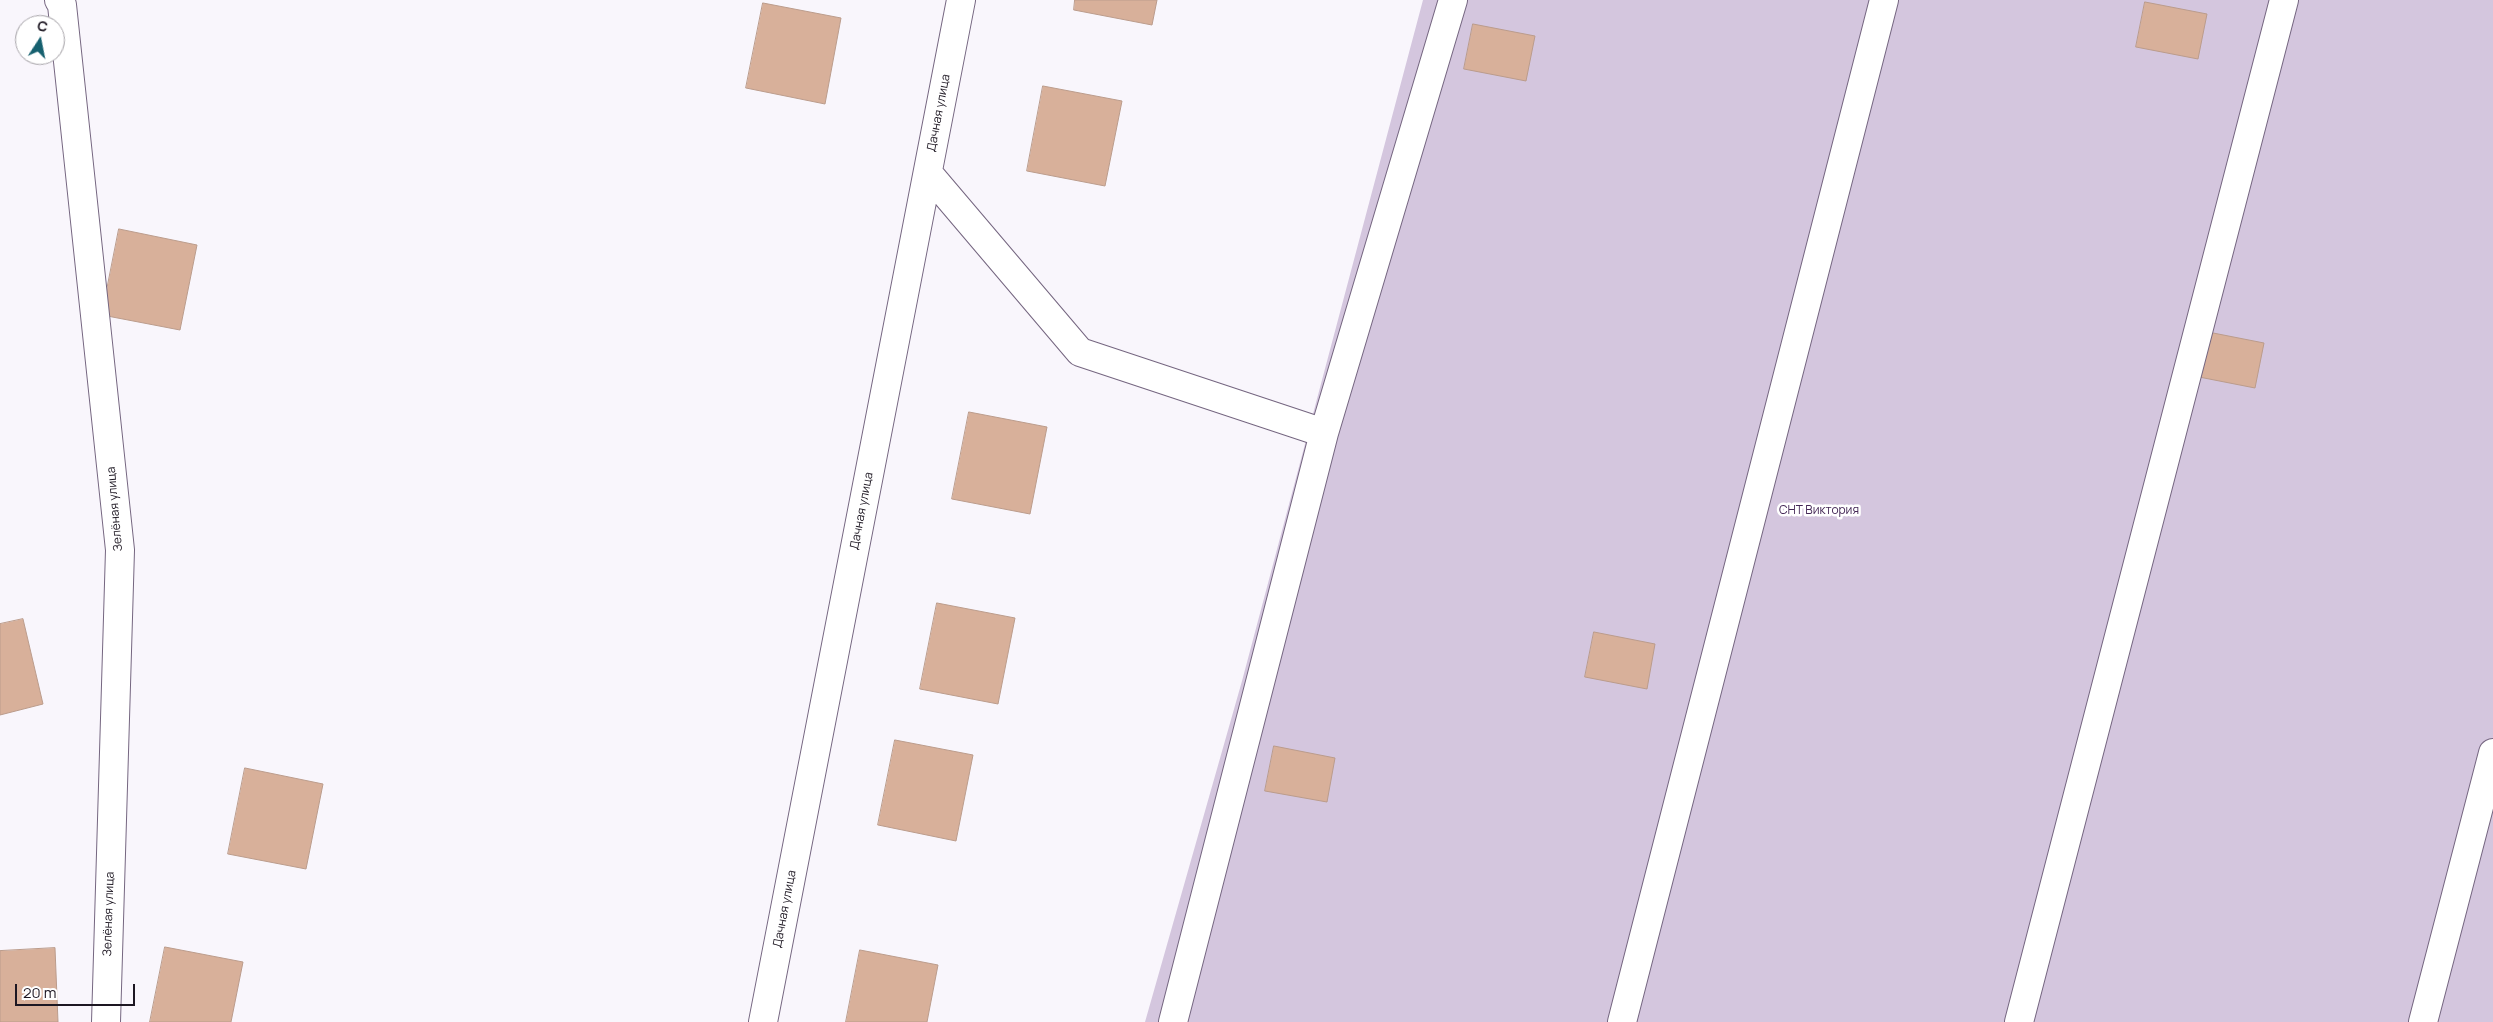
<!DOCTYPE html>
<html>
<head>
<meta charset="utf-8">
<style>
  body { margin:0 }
  #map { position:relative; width:2493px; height:1022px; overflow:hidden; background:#f9f6fc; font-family:Manrope,sans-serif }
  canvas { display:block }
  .north { position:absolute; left:15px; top:15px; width:50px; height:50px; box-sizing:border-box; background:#fff; border:1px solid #a5a2a7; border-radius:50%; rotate:11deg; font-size:14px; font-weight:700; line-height:20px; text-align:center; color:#1d1722 }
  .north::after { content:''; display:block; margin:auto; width:18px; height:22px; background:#16606f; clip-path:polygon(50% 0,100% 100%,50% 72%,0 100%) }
  .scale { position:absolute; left:15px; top:984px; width:120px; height:22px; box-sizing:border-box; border:2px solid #1d1722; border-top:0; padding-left:6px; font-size:15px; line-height:18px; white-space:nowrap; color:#1d1722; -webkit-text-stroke:4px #fff; paint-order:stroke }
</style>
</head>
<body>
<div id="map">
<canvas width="2493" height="1022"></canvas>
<div class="north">С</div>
<div class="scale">20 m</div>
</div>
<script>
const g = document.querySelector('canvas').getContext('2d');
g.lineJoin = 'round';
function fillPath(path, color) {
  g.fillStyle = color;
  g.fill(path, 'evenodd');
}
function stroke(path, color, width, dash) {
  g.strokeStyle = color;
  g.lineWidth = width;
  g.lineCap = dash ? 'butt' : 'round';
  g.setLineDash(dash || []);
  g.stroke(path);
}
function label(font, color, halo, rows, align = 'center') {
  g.font = font + ' Manrope,sans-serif';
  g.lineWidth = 5;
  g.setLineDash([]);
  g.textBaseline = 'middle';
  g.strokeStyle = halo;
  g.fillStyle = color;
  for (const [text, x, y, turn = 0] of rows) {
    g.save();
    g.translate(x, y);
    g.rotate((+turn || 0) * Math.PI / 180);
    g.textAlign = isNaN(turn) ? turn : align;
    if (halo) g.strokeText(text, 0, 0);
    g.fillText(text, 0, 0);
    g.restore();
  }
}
fillPath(new Path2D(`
  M1423 0H2493V1022H1145L1242 681Z`), '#d4c6de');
const building = new Path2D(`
  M1075 0H1157L1152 25 1074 10Z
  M2145 2 2207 14 2198 59 2136 47Z
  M763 3 841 18 825 104 746 88Z
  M1473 24 1535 36 1526 81 1464 69Z
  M1043 86 1122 101 1105 186 1027 171Z
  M119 229 197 245 180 330 102 315Z
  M2203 331 2264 343 2255 388 2194 376Z
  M969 412 1047 427 1030 514 952 499Z
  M937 603 1015 618 998 704 920 689Z
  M23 619 43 704 0 715V624Z
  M1594 632 1655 644 1647 689 1585 677Z
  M895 740 973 755 956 841 878 825Z
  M1274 746 1335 758 1327 802 1265 791Z
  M245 768 323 784 306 869 228 854Z
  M165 947 243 962 231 1022H150Z
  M55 948 58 1022H0V951Z
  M860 950 938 965 927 1022H846Z`);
fillPath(building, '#d8b09a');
stroke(building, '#bb9c8c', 1);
const minor = new Path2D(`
  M59 0 62 5 120 550 106 1022
  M928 173 1080 352 1324 433
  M763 1022 961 0
  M1173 1022 1324 433 1453 0
  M1622 1022 1884 0
  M2019 1022 2284 0
  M2423 1022 2493 753`);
stroke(minor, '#756680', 30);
stroke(minor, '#fff', 28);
label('12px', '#1d1722', '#fff', [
  ["Дачная улица",939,113,-79],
  ["Зелёная улица",115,509,-95],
  ["Дачная улица",862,511,-79],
  ["Дачная улица",785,909,-79],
  ["Зелёная улица",109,914,-88]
]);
label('12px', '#442756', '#fff', [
  ["СНТ Виктория",1819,511]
]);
</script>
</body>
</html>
